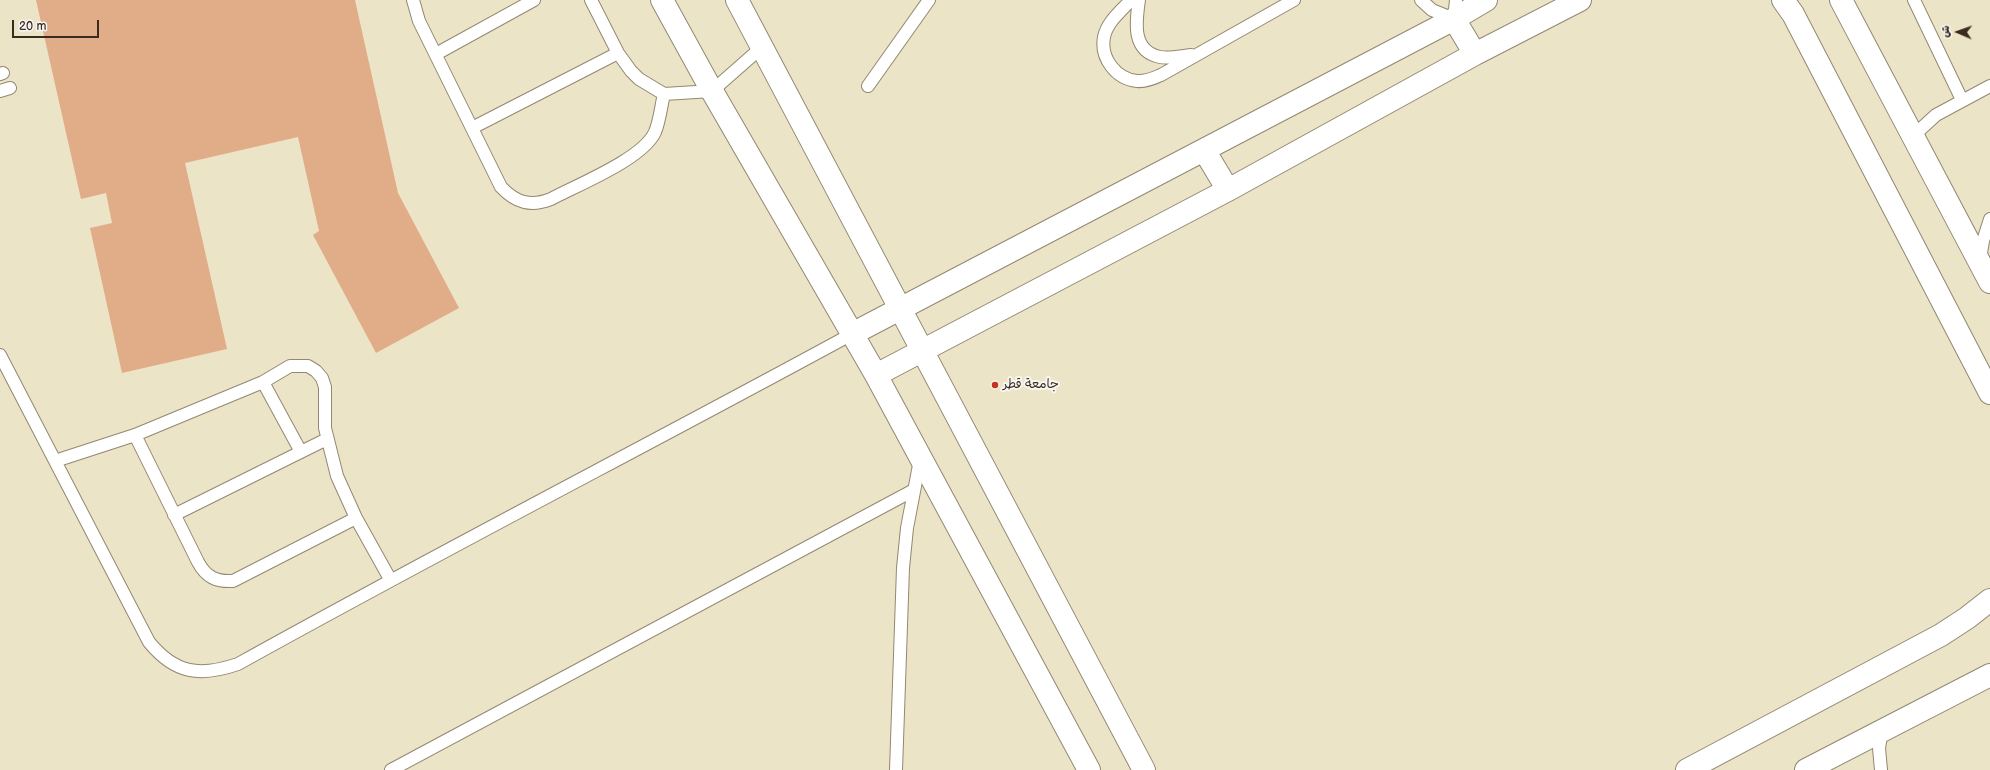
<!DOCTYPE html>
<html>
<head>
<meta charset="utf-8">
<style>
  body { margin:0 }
  #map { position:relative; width:1990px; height:770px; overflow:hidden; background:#ebe4c7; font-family:"Balsamiq Sans","Playpen Sans Arabic",sans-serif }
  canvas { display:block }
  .north { position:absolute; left:1938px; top:12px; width:40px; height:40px; -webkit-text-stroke:3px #f6f6f2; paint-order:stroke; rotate:272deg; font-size:11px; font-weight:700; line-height:16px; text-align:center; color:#3b2a1e }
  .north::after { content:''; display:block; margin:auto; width:14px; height:18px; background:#3b2a1e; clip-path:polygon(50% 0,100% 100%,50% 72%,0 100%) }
  .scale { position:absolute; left:12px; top:20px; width:87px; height:18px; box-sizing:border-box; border:2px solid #3b2a1e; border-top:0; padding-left:5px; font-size:12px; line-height:14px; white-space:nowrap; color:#3b2a1e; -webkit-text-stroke:3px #f6f6f2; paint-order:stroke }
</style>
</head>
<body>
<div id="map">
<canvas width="1990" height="770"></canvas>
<div class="north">ش</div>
<div class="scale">20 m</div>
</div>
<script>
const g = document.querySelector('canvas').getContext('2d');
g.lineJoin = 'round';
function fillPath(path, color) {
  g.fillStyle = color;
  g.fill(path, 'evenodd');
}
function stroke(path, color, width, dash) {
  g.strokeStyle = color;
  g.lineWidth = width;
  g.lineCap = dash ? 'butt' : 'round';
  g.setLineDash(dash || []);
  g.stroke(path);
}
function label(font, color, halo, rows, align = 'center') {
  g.font = font + ' "Balsamiq Sans","Playpen Sans Arabic",sans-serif';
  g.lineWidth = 4;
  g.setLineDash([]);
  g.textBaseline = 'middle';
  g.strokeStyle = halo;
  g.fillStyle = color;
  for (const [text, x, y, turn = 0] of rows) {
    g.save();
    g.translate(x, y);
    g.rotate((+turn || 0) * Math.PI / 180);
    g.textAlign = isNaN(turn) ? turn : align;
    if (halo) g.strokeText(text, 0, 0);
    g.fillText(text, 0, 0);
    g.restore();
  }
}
fillPath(new Path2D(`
  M36 0H355L398 193 459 308 376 353 313 235 319 231 298 137 185 163 227 349 122 373 90 228 112 223 106 193 81 199Z`), '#e1ad88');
const service = new Path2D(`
  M413 0 419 21 501 187C516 203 531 207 551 199 577 185 643 159 655 132 660 120 661 106 664 94
  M591 0 618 53 631 71 639 79 664 94 712 91 762 47
  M1131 0C1121 11 1107 22 1104 37 1100 58 1116 79 1137 81 1146 82 1154 78 1161 75L1294 0
  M1139 0C1136 21 1131 51 1160 57 1169 59 1181 56 1191 55
  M1421 0 1432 10 1454 19 1456 0
  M1914 0 1962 100
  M436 54 534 0
  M0 74 3 73
  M868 86 929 0
  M0 91 10 88
  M472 128 618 53
  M1913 136 1936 115 1990 86
  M1980 259 1983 241 1990 219
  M0 355 149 642C175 674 200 677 238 664 441 551 648 445 852 334
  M263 382 301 452
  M135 435 198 562C206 577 216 582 233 581L356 518
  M55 461 135 435 263 382 290 366H308L316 371 322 378 325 387V428L337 476 356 518 390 579
  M174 515 327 439
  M391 770 914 490
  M896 770 903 568 907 528 920 460
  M1881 770 1879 748 1882 730`);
const minor = new Path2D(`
  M662 0 712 91 876 375 1089 770
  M737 0 1144 770
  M1783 0 1793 14 1990 393
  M1841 0 1990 282
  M1454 19 1475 54
  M1204 150 1228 190
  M852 334 1454 19 1486 0
  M876 375 1228 190 1475 54 1580 0
  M1687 770 1941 635 1967 618 1990 600
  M1806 770 1990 675`);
stroke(service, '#938772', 14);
stroke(minor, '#938772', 24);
stroke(service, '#fff', 12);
stroke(minor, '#fff', 22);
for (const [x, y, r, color] of [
  [995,385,4,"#c8321e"]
]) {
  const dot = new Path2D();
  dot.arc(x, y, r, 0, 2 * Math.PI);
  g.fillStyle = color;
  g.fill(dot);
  stroke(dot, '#f6f6f2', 1.5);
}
label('13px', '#3b2a1e', '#f6f6f2', [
  ["جامعة قطر",1003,385]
], 'left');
</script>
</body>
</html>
